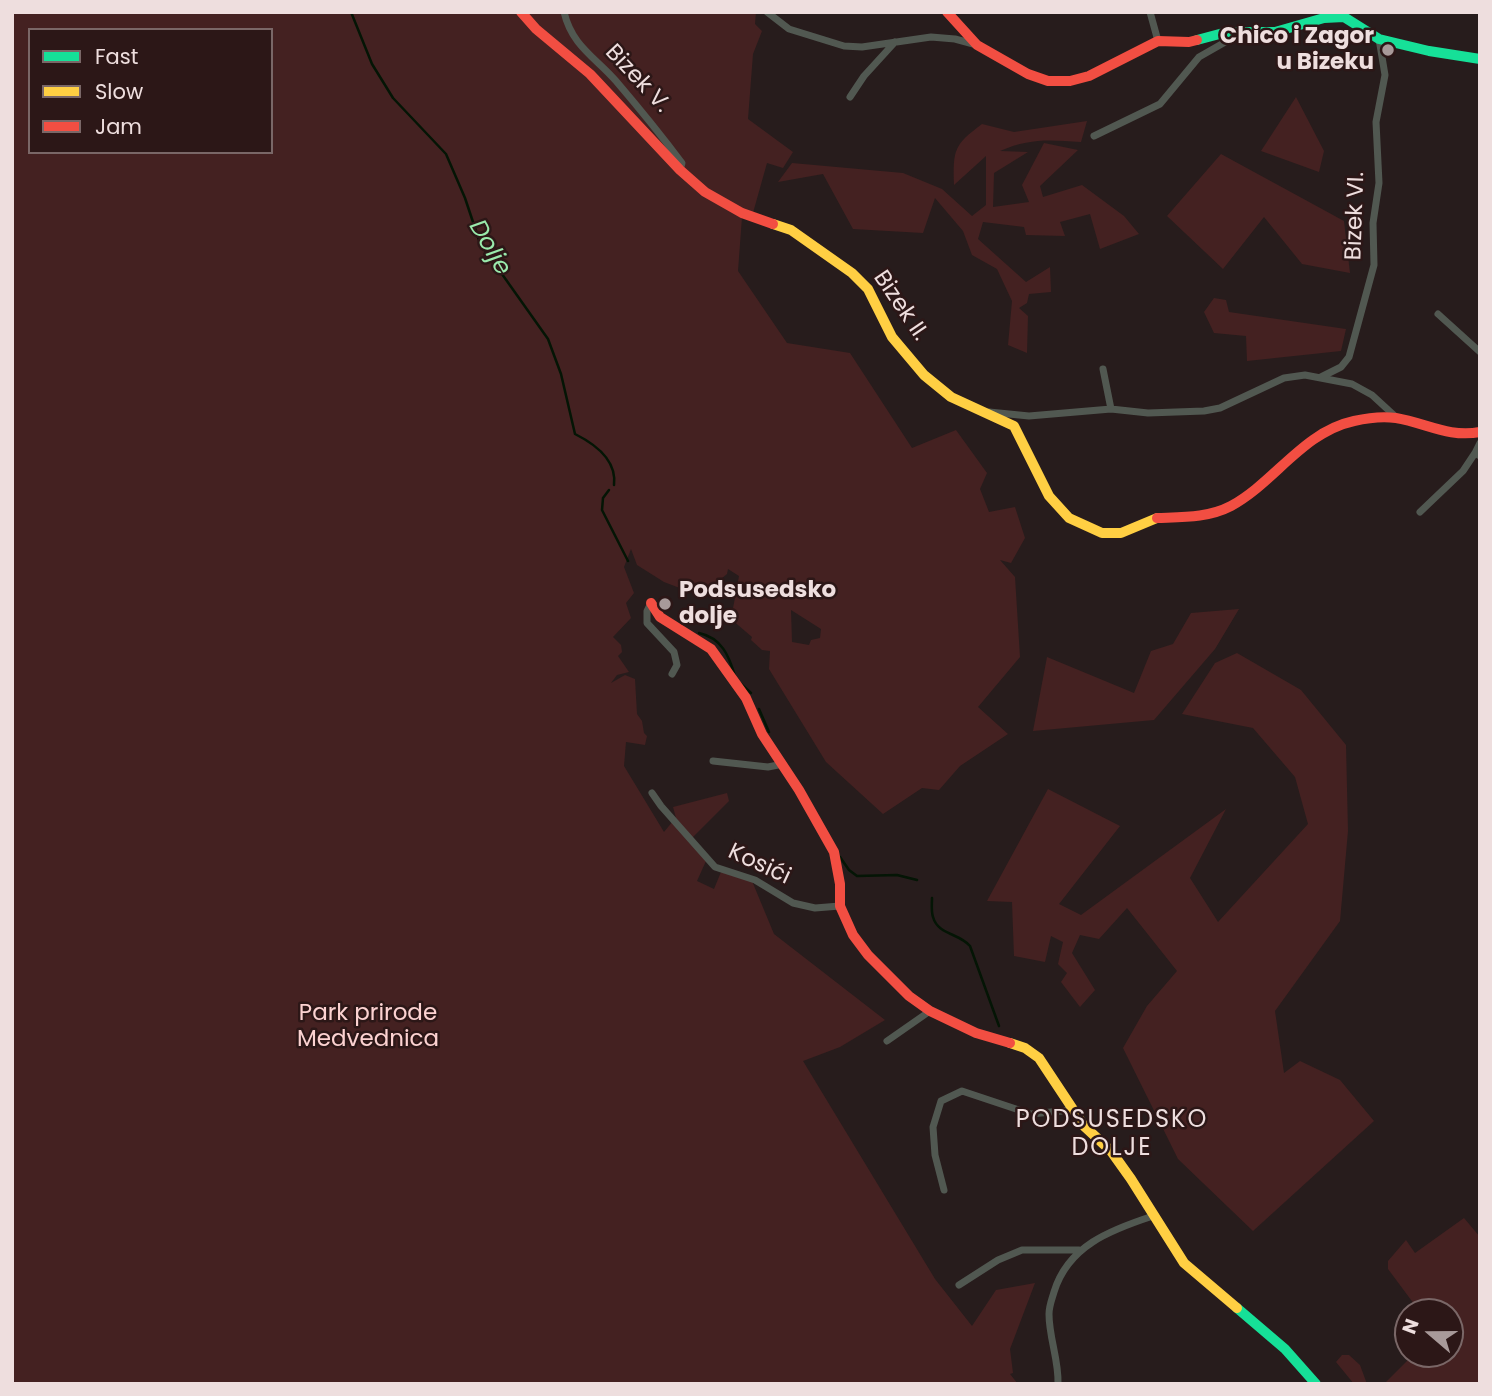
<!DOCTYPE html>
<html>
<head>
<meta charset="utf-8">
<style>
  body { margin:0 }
  #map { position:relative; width:1492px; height:1396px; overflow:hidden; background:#271c1c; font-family:Poppins,sans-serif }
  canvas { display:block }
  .frame { position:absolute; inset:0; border:14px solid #eedede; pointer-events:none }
  .legend { position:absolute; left:28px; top:28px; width:245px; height:126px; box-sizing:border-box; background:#2c1717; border:2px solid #7a6767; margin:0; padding:9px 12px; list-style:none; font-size:21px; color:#eedede }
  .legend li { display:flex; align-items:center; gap:14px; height:35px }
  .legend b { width:35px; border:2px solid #7a6767 }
  .north { position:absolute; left:1394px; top:1298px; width:70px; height:70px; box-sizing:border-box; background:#2c1717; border:2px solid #7a6767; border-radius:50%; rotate:290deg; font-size:19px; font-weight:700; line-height:28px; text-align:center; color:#eedede }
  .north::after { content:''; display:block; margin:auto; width:24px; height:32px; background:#a89a9a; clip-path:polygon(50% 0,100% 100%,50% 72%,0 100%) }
</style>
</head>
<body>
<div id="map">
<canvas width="1492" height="1396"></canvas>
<div class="frame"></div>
<ul class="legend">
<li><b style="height:9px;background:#16e098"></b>Fast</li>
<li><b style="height:9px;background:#ffcf43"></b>Slow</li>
<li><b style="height:9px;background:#f24e42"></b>Jam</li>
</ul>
<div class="north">N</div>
</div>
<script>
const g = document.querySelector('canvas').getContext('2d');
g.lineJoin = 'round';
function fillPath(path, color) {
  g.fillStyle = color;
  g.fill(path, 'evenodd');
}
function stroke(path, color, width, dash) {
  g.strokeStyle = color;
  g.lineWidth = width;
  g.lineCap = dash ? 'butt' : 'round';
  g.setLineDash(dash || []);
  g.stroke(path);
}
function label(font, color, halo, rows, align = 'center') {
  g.font = font + ' Poppins,sans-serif';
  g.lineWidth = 5;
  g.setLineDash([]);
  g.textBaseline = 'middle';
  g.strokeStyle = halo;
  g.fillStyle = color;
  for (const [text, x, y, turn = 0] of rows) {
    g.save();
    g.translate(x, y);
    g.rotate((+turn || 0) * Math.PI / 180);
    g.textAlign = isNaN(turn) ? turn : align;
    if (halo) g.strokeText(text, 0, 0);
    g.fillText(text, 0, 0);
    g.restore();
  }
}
fillPath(new Path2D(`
  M12 12H756L755 24 762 31 753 54 748 119 793 152 783 168 767 163 751 220 742 217 738 271 787 343 850 353 912 448 956 430 987 473 980 489 989 512 1015 507 1025 538 1011 563 1000 560 1015 577 1020 657 978 707 1008 734 960 766 939 790 922 788 883 814 826 762 769 669 770 651 762 650 751 640 752 637 731 619 739 576 728 569 727 574 710 588 697 583 685 590 664 582 637 565 631 549 624 567 634 593 626 603 631 618 613 637 621 645 622 652 618 656 629 672 617 675 611 683 625 675 635 679 637 714 642 721 644 733 647 736 645 745 626 742 624 766 664 832 673 821 706 861 697 881 714 889 721 872 752 881 774 934 885 1020 840 1047 803 1061 935 1279 972 1326 996 1290 1035 1283 1010 1349 1013 1373 1010 1374 1018 1384H12ZM30 30H271V152H30ZM791 610 821 629 820 638 811 640 809 645 792 642Z
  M1296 97 1324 151 1319 172 1261 151Z
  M1087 121 1081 142C1049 140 1030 138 1000 151L1028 152 994 173 993 207 1029 202 1022 185 1044 143 1078 150 1040 186 1043 197 1082 185 1124 216 1139 234 1100 249 1090 214 1060 222 1065 236 1026 235 1024 227 983 222 978 239 1026 282 1050 267 1051 292 1029 294 1027 303 1019 308 1028 316 1027 353 1008 345 1012 301 997 269 972 255 963 231 935 198 923 233 853 229 823 174 778 182 792 163 903 173 942 189 972 216 986 205V156L954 185C953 149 954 145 982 124L1014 132Z
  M1221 154 1344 221 1350 273 1302 264 1264 217 1223 269 1167 216Z
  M1214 298 1226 300 1229 312 1346 329 1341 351 1247 361 1246 336 1214 333 1204 312Z
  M1239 609 1215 649 1154 720 1033 731 1047 657 1134 693 1151 651 1173 644 1191 613Z
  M1237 653 1301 690 1346 745 1348 831 1340 921 1275 1011 1284 1073 1300 1061 1340 1080 1374 1121 1253 1231 1178 1159 1123 1048 1147 1006 1177 971 1127 908 1099 939 1080 935 1072 953 1095 990 1080 1007 1061 982 1067 973 1058 964 1063 942 1051 936 1045 962 1014 956 1012 902 987 901 1048 789 1120 826 1059 904 1081 915 1226 809 1190 878 1218 922 1308 824 1295 777 1253 728 1182 714 1215 663Z
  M727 793 729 801 692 838 676 818 673 807Z
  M1464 1218 1480 1237V1384H1384L1410 1358 1409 1354H1450V1312H1420L1388 1269V1261L1406 1240 1415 1253Z
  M1342 1355H1349L1360 1365 1367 1384H1354L1336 1362Z`), '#442121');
stroke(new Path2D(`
  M351 12 372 64 393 98 446 154 465 198 480 243 548 339 561 374 575 434C595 444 617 460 614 485
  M609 490 603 498 602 510 628 561
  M699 633C722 638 729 656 735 676
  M741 684 751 693
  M759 709 769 732
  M840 857 849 870 857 876 897 875 917 880
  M932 898C932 904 931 911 933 917 938 935 959 933 970 946L999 1026`), '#041505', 2.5);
stroke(new Path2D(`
  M564 12C572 46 595 57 616 81 639 108 661 135 682 163L680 170
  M767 12 789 29 844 46 862 47 931 37 955 39 977 45
  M1150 12 1158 41
  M850 97 864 76 895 42
  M1094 136 1160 104 1199 57 1241 33
  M1438 314 1480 352
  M1103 369 1111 409
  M1321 377 1341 367 1349 357 1374 265 1373 223 1379 183 1376 122 1385 75 1379 39
  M989 412 1029 416 1111 409 1148 413 1204 411 1220 408 1284 378 1305 375 1352 384 1372 395 1397 418
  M1480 443 1475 453 1480 456
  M1420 512 1463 471 1475 453
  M651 603 647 611V623L674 652 677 665 672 674
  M713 761 768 767 783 764
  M652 793 661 806 715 867 755 880 793 903 815 908 840 906
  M887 1041 930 1011
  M944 1190 935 1155 933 1127 941 1101 962 1091 1031 1114 1072 1110
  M959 1285 998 1260 1022 1250H1079
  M1058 1384C1059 1360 1049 1338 1049 1314 1049 1306 1052 1299 1054 1292 1068 1246 1110 1230 1153 1216`), '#515851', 7);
stroke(new Path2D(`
  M1197 40 1227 32H1275L1324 18 1344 17 1379 39 1429 51 1480 59
  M1237 1308 1285 1349 1316 1384`), '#16e098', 10);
stroke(new Path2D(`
  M773 224 791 230 852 273 868 289 892 337 924 375 951 397 1014 426 1049 496 1069 518 1102 533H1121L1157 518
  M1010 1043 1025 1048 1039 1058 1084 1126 1111 1151 1131 1179 1184 1263 1237 1308`), '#ffcf43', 10);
stroke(new Path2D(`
  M521 12 536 29 590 74 680 170 705 192 742 213 773 224
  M947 12 977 45 1028 74 1048 81H1070L1089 76 1158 41 1189 42 1197 40
  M1157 518C1182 517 1208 518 1231 506 1275 482 1303 432 1354 421 1367 418 1383 416 1396 418 1426 423 1449 438 1480 432
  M651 603 660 617 711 649 746 698 762 734 799 790 834 852 840 884V906L853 935 868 955 909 996 930 1011 976 1033 1010 1043`), '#f24e42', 10);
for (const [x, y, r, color] of [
  [1388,50,7,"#a89a9a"],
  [665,604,7,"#a89a9a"]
]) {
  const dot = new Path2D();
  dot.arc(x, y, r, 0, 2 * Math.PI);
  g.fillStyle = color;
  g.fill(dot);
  stroke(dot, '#2c1717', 2.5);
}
label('bold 23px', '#eedede', '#2c1717', [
  ["Chico i Zagor",1374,37],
  ["u Bizeku",1374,63],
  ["Podsusedsko",679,591,"left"],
  ["dolje",679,617,"left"]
], 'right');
label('23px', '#eedede', '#2c1717', [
  ["Bizek V.",637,79,47],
  ["Bizek VI.",1356,216,-88],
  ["Bizek II.",900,306,56],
  ["Kosići",759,865,25]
]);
label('23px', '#fcd2d1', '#2c1717', [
  ["Park prirode",368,1014],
  ["Medvednica",368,1040]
]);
label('italic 24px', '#9aeaac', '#2c1717', [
  ["Dolje",489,248,60]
]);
g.letterSpacing = '2px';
label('24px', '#eedede', '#2c1717', [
  ["PODSUSEDSKO",1112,1121],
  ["DOLJE",1112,1149]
]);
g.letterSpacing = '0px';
</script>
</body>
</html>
